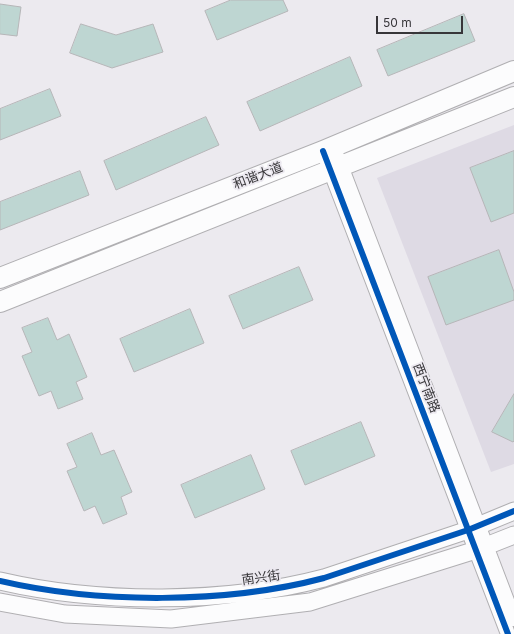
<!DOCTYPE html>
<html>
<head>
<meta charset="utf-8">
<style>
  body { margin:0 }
  #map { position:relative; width:514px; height:634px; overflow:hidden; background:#eceaef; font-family:Inter,sans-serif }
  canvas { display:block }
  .scale { position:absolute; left:376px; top:16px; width:87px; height:18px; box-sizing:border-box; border:2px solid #373639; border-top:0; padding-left:5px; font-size:12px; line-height:14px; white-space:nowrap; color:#373639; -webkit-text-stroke:3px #ece9f0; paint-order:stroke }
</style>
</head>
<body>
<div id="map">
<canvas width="514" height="634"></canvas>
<div class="scale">50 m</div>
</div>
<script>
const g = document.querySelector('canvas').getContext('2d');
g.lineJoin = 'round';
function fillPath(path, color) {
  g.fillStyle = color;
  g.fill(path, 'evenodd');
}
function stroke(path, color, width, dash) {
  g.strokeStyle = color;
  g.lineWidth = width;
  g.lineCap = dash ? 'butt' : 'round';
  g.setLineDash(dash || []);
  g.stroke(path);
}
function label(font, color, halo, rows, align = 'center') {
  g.font = font + ' Inter,"Noto Sans SC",sans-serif';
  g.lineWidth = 3.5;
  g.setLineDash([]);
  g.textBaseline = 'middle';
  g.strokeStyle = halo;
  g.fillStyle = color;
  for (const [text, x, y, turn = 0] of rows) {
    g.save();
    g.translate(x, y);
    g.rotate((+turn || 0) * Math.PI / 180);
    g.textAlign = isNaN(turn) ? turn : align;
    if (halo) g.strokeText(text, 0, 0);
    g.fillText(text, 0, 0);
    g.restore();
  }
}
fillPath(new Path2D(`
  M514 125V464L491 472 377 178Z`), '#dedae4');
const building = new Path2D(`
  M231 0H283L288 11 217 40 205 11Z
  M0 4 21 7 17 36 0 34Z
  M464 14 475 41 388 76 377 50Z
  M81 24 116 35 153 24 163 52 112 68 70 53Z
  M350 57 362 86 260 131 247 102Z
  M50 89 61 116 0 140V109Z
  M206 117 219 145 116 190 104 161Z
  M514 151V213L491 222 470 168Z
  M80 171 89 195 0 230V202Z
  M499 250 514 292V300L446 325 428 277Z
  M299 267 313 300 243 329 229 296Z
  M190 309 204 343 134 372 120 339Z
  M48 318 57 340 69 334 87 377 76 382 83 399 58 409 51 391 39 396 22 356 32 352 22 328Z
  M514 394V441L513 442 492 432Z
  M361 422 375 456 305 485 291 451Z
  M92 433 101 455 114 450 132 492 121 497 127 514 103 524 95 506 84 511 67 471 77 467 67 444Z
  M251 455 265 489 195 518 181 485Z`);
fillPath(building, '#bed6d2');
stroke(building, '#b6b6b8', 1);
const minor = new Path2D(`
  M338 158 514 619
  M327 162 508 634`);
const tertiary = new Path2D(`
  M0 581C99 604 226 604 324 578L468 530 514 511
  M0 602 65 614 171 619 310 602 476 550 514 535`);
const secondary = new Path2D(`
  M0 278 323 151 514 71
  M0 302 514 97`);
stroke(minor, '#b0afb2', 16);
stroke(tertiary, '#b0afb2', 19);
stroke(secondary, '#b0afb2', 22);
stroke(minor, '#fcfcfd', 14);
stroke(tertiary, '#fcfcfd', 17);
stroke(secondary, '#fcfcfd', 20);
stroke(new Path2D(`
  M323 151 508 634
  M0 581C99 604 226 604 324 578L468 530 514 511`), '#0057b8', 6);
label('13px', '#373639', '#ece9f0', [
  ["和谐大道",258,176,-21],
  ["西宁南路",426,388,69],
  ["南兴街",261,578,-8]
]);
</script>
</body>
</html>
